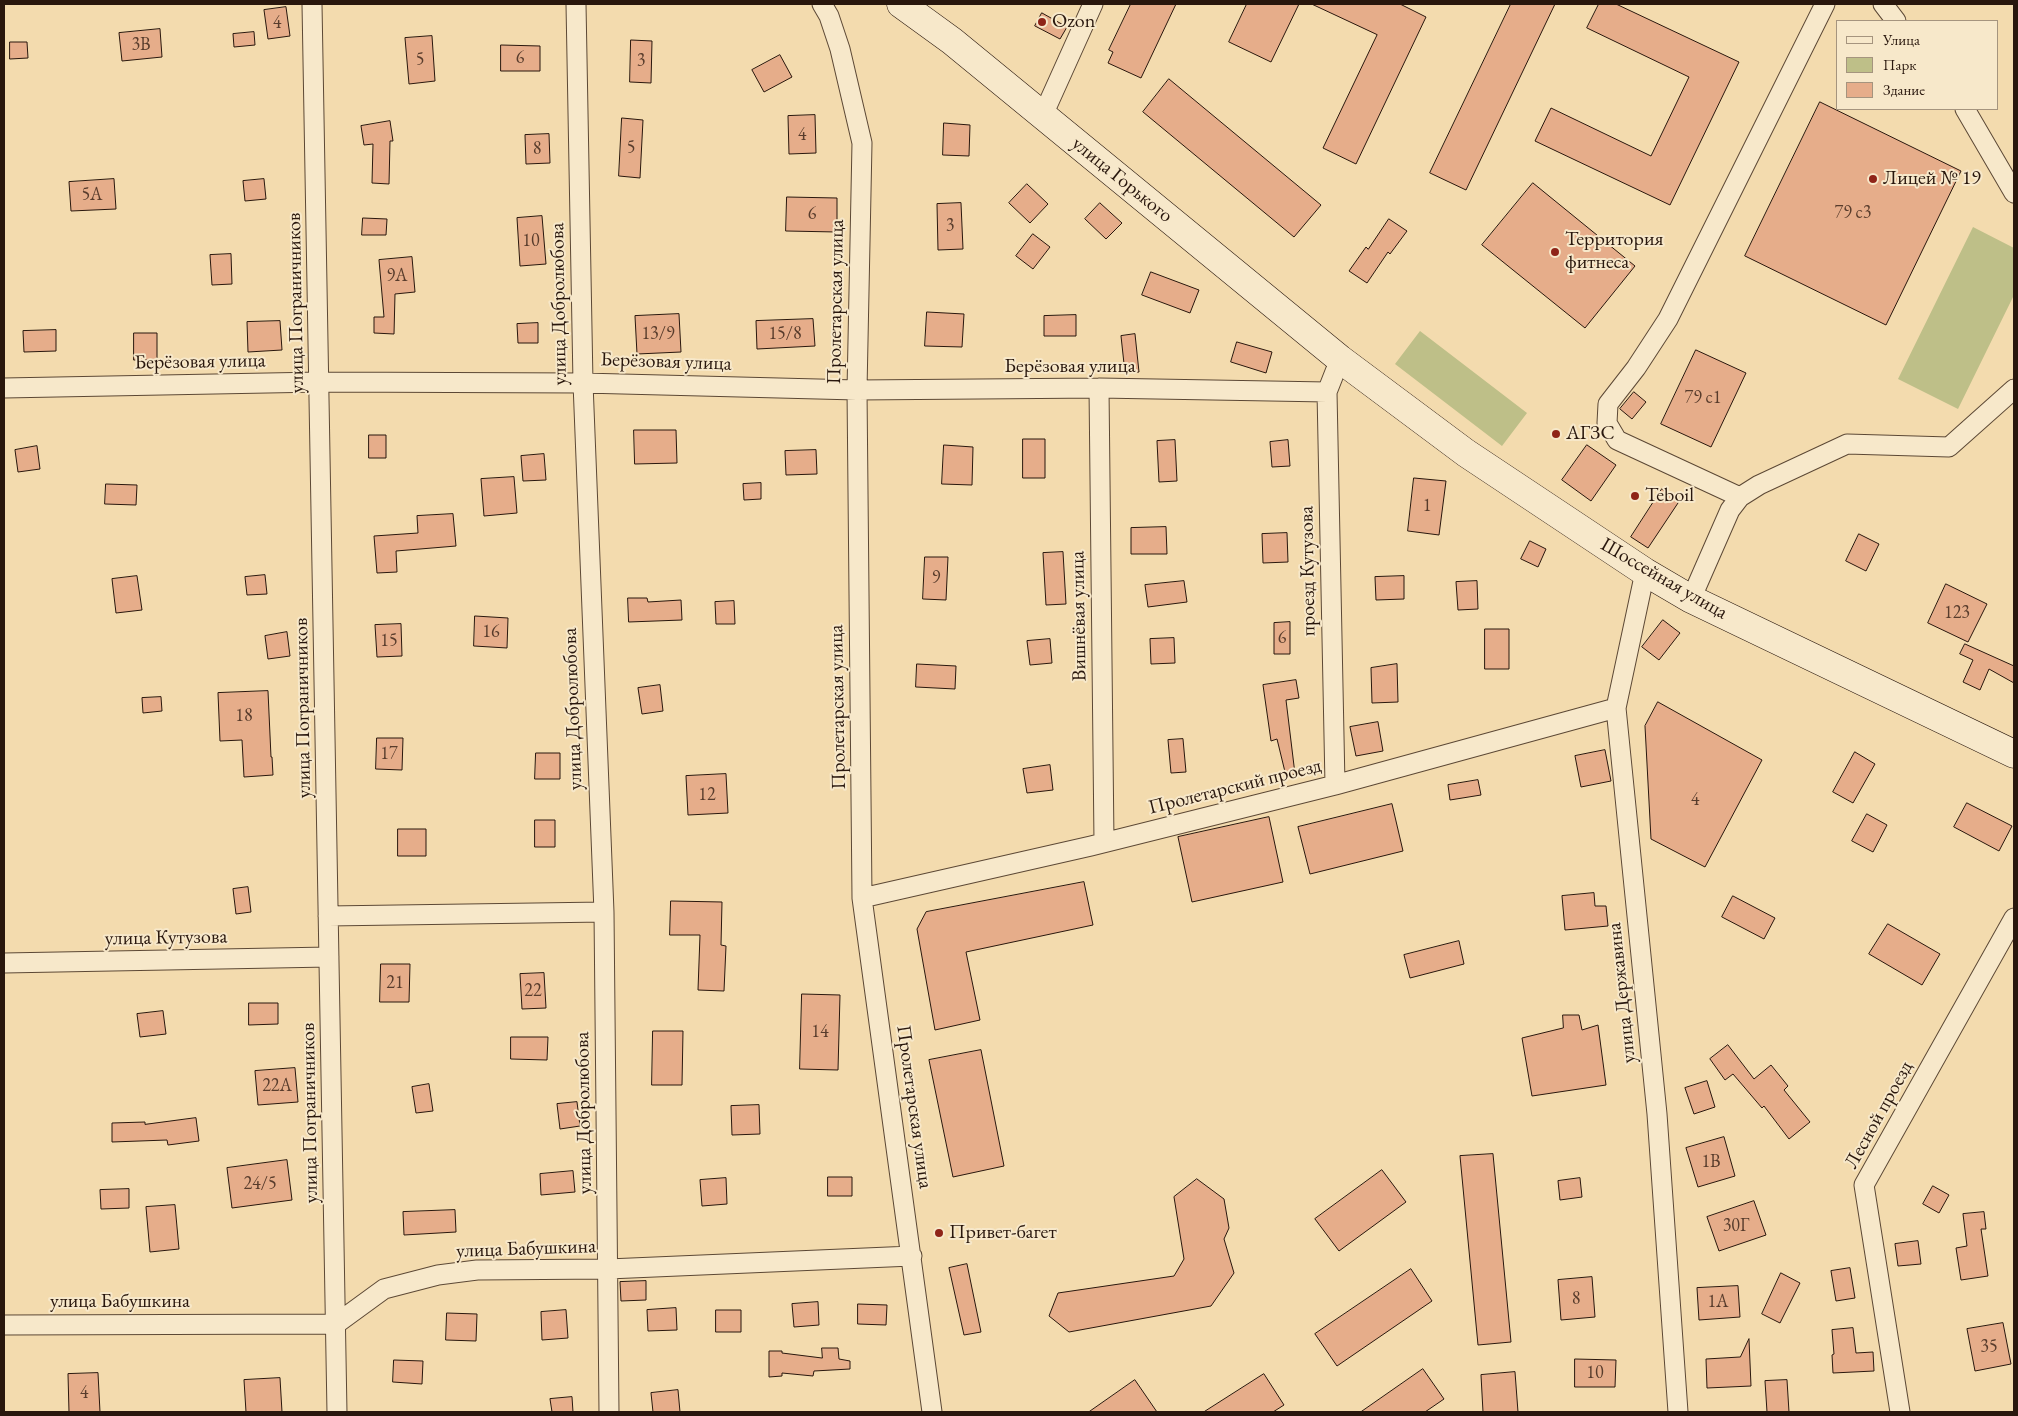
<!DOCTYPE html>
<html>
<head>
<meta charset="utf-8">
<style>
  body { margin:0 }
  #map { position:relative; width:2018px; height:1416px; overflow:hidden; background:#f3dbae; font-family:"EB Garamond",serif }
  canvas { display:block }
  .frame { position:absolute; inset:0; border:5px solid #29170d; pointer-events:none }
  .legend { position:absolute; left:1836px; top:20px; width:162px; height:90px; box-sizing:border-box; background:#f7e8ca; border:1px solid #a5947e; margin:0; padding:6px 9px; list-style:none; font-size:15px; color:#29170d }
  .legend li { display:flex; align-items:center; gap:10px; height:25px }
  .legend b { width:25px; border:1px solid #a5947e }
</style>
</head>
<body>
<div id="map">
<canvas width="2018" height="1416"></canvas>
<div class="frame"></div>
<ul class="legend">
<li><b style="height:6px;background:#f7e8ca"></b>Улица</li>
<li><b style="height:14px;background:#bebf88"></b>Парк</li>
<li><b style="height:14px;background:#e6ad8a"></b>Здание</li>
</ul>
</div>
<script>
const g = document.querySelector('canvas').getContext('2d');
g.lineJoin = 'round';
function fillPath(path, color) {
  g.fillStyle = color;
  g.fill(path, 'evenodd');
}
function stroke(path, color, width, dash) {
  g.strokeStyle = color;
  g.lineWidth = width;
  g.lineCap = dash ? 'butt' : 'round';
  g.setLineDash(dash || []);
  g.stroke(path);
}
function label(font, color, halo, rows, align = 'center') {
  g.font = font + ' "EB Garamond",serif';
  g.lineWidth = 4;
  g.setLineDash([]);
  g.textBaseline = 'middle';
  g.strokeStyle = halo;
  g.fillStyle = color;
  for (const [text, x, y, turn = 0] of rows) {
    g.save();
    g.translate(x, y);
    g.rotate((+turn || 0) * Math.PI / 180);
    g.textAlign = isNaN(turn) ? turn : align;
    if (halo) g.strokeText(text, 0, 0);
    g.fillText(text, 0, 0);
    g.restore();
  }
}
fillPath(new Path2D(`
  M1973 227 2014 248V295L1958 409 1898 379Z
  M1420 331 1527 413 1502 446 1395 364Z`), '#bebf88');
const building = new Path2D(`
  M1131 4H1176L1141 78 1108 63 1113 52 1109 50Z
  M1247 4H1299L1271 62 1229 42Z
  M1312 4H1400L1426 17 1356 164 1323 148 1377 35Z
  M1511 4H1555L1466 190 1430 173Z
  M1599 4H1616L1739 62 1670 205 1535 141 1551 108 1651 156 1689 77 1587 28Z
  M286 7 290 36 268 39 264 10Z
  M1042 13 1067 27 1060 39 1035 26Z
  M160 29 162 57 122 61 119 33Z
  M254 32 255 45 234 47 233 34Z
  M432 36 435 81 409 84 405 38Z
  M631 40 652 41 651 83 630 82Z
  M10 42H27L28 58 10 59Z
  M501 45 540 46V71H501Z
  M780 55 792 77 764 92 752 70Z
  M1169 79 1321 205 1294 237 1143 112Z
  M1820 102 1961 171 1886 325 1745 256Z
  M815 115 816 153 789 154 788 116Z
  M622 118 643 120 640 178 619 176Z
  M390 121 393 141H390L389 184 372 183 373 144 364 145 361 126Z
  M944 123 970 125 969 156 943 155Z
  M549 134 550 163 526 164 525 135Z
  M114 179 116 209 71 211 69 182Z
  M264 179 266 199 245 201 243 181Z
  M1533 183 1635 266 1585 328 1482 245Z
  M1027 184 1048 204 1030 223 1009 203Z
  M787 197 837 198V232L786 231Z
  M961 203 963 249 938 250 937 204Z
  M1100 203 1122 223 1106 239 1085 219Z
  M542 216 546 264 520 266 517 218Z
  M363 218 387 219 386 235H362Z
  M1389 219 1407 231 1390 254 1388 252 1367 283 1349 271 1366 247 1368 249Z
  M1033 234 1050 247 1033 269 1016 256Z
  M231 254 232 284 212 285 210 255Z
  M412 257 415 292 395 294 394 334 374 333V317H384L379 260Z
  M1151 272 1199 290 1190 313 1142 295Z
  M927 312 964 314 962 347 925 346Z
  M679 314 681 352 637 354 635 316Z
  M1076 315V336H1044V316Z
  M813 319 815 346 757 349 756 321Z
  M280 321 282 350 248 352 247 322Z
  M538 323V343H518L517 324Z
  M56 330V351L24 352 23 331Z
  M134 333H157V360H134Z
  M1135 334 1139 372 1125 373 1121 336Z
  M1237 342 1272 352 1266 373 1231 362Z
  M1696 350 1746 373 1711 447 1661 424Z
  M1634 392 1646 402 1632 419 1620 409Z
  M634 430H676L677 463 635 464Z
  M369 435H386V458H369Z
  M1023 439H1045V478H1023Z
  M1175 440 1177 481 1159 482 1157 441Z
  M1288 440 1290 466 1272 467 1270 442Z
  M944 445 973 447 972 485 942 484Z
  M1587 445 1616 465 1591 501 1562 480Z
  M37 446 40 469 18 472 15 450Z
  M816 450 817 474 786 475 785 451Z
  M544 454 546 480 523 481 521 456Z
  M514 477 517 513 484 516 481 479Z
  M1414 478 1446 481 1439 535 1408 531Z
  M761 483V499L744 500 743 484Z
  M106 484 137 485 136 505 105 504Z
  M1662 489 1680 500 1648 548 1631 537Z
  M453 514 456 546 396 551 397 572 377 573 374 536 418 533 417 516Z
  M1166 527 1167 554H1131V528Z
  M1287 533 1288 562 1263 563 1262 534Z
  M1859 534 1879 544 1866 571 1846 561Z
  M1530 541 1546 549 1538 567 1521 559Z
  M1063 552 1066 604 1046 605 1043 553Z
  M925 557H948L946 600 923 599Z
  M265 575 267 594 247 595 245 577Z
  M137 576 142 610 116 613 112 579Z
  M1404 576V599L1376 600 1375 577Z
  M1184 581 1187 602 1148 607 1145 585Z
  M1477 581 1478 609 1458 610 1456 582Z
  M1946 584 1987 604 1968 642 1928 623Z
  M628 598H647L648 602 681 600 682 620 629 622Z
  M734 601 735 624H716L715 602Z
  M475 616 508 618 507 648 474 646Z
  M1663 620 1680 633 1659 660 1642 647Z
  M1290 622V654H1274V623Z
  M401 624 402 656 377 657 375 625Z
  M1485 629H1509V669H1485Z
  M287 632 290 656 268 659 265 636Z
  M1174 638 1175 663 1151 664 1150 639Z
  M1050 639 1052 663 1030 665 1027 641Z
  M1965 644 2014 666V683L1989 669 1980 690 1963 682 1973 660 1960 654Z
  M917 664 956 666 955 689 916 687Z
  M1397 664 1398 702 1372 703 1371 668Z
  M1296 680 1299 698 1286 700 1295 774 1286 776 1277 739 1271 741 1263 685Z
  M660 685 663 711 642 714 638 688Z
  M268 691 271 757H272L273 775 244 777 242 740 220 741 218 693Z
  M161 697 162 711 143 713 142 698Z
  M1658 702 1762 760 1705 867 1651 839 1645 726Z
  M1378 722 1383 751 1356 756 1350 727Z
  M377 738H403L402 770 376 769Z
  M1183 739 1186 772 1171 773 1168 740Z
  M1605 750 1611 781 1581 787 1575 756Z
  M1855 752 1875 764 1853 803 1833 792Z
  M536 753H560V779H535Z
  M1050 765 1053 790 1027 793 1023 769Z
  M726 774 728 813 688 815 686 776Z
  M1478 780 1481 795 1450 800 1448 785Z
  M1967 803 2012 826 1999 851 1954 827Z
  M1392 804 1403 851 1310 874 1298 827Z
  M1867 814 1887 825 1873 852 1852 841Z
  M1269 817 1283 882 1192 902 1178 837Z
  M535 820H555V847H535Z
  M398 829H426V856H398Z
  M1084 882 1093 925 966 952 980 1020 935 1030 917 929 926 912Z
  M248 887 251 912 236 914 233 889Z
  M1594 893 1595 906H1606L1608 926 1565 930 1562 896Z
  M1733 896 1775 918 1764 939 1722 917Z
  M671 901 722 902 721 945 726 946 724 991 698 990 700 935H670Z
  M1888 924 1940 954 1922 985 1869 954Z
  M1459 941 1464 964 1410 978 1404 955Z
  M381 964H410L409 1002H380Z
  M544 973 546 1008 522 1009 520 974Z
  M802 994 840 995 838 1070 800 1069Z
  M249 1003H278V1024L249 1025Z
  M163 1011 166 1034 140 1037 137 1014Z
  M1563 1015H1579L1582 1030 1598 1025 1606 1085 1532 1096 1522 1038 1563 1028Z
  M653 1031H683L682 1085H652Z
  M511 1037H548L547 1060 511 1059Z
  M1728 1045 1754 1079 1771 1065 1788 1086 1784 1090 1810 1122 1789 1139 1764 1106 1762 1108 1733 1074 1725 1080 1710 1059Z
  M981 1050 1004 1166 953 1177 929 1060Z
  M295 1068 298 1102 258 1105 255 1071Z
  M1707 1081 1715 1107 1694 1114 1685 1088Z
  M429 1084 433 1111 416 1113 412 1087Z
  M577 1102 580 1126 560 1129 557 1104Z
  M759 1105 760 1134 732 1135 731 1106Z
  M196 1118 199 1141 168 1145 167 1140 112 1142V1123L145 1122V1124Z
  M1724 1137 1735 1176 1698 1187 1686 1148Z
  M1493 1154 1511 1342 1478 1345 1460 1156Z
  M287 1160 292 1200 232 1208 227 1168Z
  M1382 1170 1406 1202 1339 1251 1315 1219Z
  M573 1171 575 1192 541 1195 540 1174Z
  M828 1177H852V1196H828Z
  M726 1178 727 1204 702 1206 700 1180Z
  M1580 1178 1582 1197 1560 1200 1558 1181Z
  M1197 1179 1224 1199 1229 1228 1224 1239 1234 1273 1211 1306 1069 1332 1049 1316 1058 1293 1174 1276 1184 1259 1174 1197Z
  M1933 1186 1949 1195 1939 1213 1923 1204Z
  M129 1189V1208L101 1209 100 1190Z
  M1754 1201 1766 1235 1719 1251 1707 1217Z
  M175 1205 179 1249 150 1252 146 1207Z
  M455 1210 456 1232 404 1235 403 1212Z
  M1984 1212 1986 1229H1981L1988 1276 1961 1280 1956 1248 1967 1246 1963 1214Z
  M1918 1241 1921 1264 1898 1266 1895 1244Z
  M967 1264 981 1332 964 1335 949 1268Z
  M1850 1268 1855 1298 1836 1301 1831 1271Z
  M1411 1269 1432 1301 1337 1366 1315 1334Z
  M1781 1273 1800 1283 1780 1323 1762 1314Z
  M1592 1277 1595 1317 1561 1320 1558 1280Z
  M646 1281V1300L621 1301 620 1282Z
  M1738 1286 1740 1317 1699 1320 1697 1288Z
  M818 1302 819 1325 794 1327 792 1304Z
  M858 1304 887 1305 886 1325 858 1324Z
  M676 1308 677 1330 648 1331 647 1310Z
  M566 1310 568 1338 542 1340 541 1312Z
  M716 1310H741V1332H716Z
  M447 1313 477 1314 476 1341 446 1340Z
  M2003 1323 2011 1364 1975 1371 1967 1329Z
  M1853 1328 1856 1353 1873 1352 1874 1371 1833 1373 1832 1355 1834 1354 1832 1330Z
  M1749 1339 1751 1386 1707 1388 1706 1359 1740 1357Z
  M822 1348H838L839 1359 850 1361V1369L814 1371 813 1376 782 1373V1376L769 1377V1351H782V1353L822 1358Z
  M1575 1359 1616 1360 1615 1387H1575Z
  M394 1360 423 1361 422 1384 393 1382Z
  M1423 1369 1444 1399 1425 1412H1361Z
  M1515 1372 1518 1412H1483L1481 1375Z
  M98 1373 100 1412H69L68 1374Z
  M1264 1374 1284 1405 1273 1412H1204Z
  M280 1378 282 1412H246L244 1380Z
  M1135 1380 1157 1412H1089Z
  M1787 1380 1789 1412H1767L1765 1381Z
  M678 1390 680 1412H653L651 1393Z
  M572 1397 573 1412H552L550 1399Z`);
fillPath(building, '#e6ad8a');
stroke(building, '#29170d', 1);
const minor = new Path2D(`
  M312 4 337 1412
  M576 4 583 383 604 912 609 1412
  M822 4 829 16 840 49 862 143 857 390 862 898 932 1412
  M1883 4 1896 21
  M1965 109 2014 193
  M1043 115 1093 4
  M4 388 320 382 583 383 857 390 1099 388 1327 392
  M1099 388 1104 842
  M1740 497 1617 440 1607 423 1608 404 1636 368 1668 319 1825 4
  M1645 572 1616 708 1657 1114 1678 1412
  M1691 599 1730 510 1740 497 1759 485 1847 444 1949 447 2014 389
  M1335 785 1327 392 1340 359
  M862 898 1091 846 1335 785 1616 708
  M328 916 604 912
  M4 963 329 957
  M4 1325 336 1324 384 1289 438 1275 477 1270 608 1269 912 1256
  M1900 1412 1864 1185 2014 918`);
const secondary = new Path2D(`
  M901 4 952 41 1340 359 1466 453 1645 572 1691 599 2014 754`);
stroke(minor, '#5c4835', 21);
stroke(secondary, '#29170d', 29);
stroke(minor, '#f7e8ca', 19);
stroke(secondary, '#f7e8ca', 28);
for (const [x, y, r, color] of [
  [1042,22,5,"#8f2418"],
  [1873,179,5,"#8f2418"],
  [1555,252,5,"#8f2418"],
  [1556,434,5,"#8f2418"],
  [1635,496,5,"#8f2418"],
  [939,1233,5,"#8f2418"]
]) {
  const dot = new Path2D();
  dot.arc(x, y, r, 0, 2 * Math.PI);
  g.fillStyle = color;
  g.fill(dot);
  stroke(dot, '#f7e8ca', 2);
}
label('18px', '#583c2c', null, [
  ["4",277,23],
  ["3В",141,45],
  ["6",520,58],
  ["5",420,60],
  ["3",641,61],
  ["4",802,135],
  ["5",631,148],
  ["8",537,149],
  ["5А",92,195],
  ["79 с3",1853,213],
  ["6",812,214],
  ["3",950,226],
  ["10",531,241],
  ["9А",397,276],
  ["13/9",658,334],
  ["15/8",785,334],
  ["79 с1",1703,398],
  ["1",1427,506],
  ["9",936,578],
  ["123",1957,613],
  ["16",491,632],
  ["6",1282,638],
  ["15",389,641],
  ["18",244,716],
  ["17",389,754],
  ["12",707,795],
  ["4",1695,800],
  ["21",395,983],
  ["22",533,991],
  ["14",820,1032],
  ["22А",277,1086],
  ["1В",1711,1162],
  ["24/5",260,1184],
  ["30Г",1736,1226],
  ["8",1576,1299],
  ["1А",1718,1302],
  ["35",1989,1347],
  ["10",1595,1373],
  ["4",84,1393]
]);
label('20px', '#29170d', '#f7e8ca', [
  ["Ozon",1052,22],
  ["Лицей № 19",1883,179],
  ["Территория",1565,240],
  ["фитнеса",1565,263],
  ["АГЗС",1566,434],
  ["Teboil",1645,496],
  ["Привет-багет",949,1233]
], 'left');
label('20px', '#29170d', '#f7e8ca', [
  ["улица Горького",1122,180,39],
  ["Пролетарская улица",836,302,-89],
  ["улица Пограничников",296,303,-91],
  ["улица Добролюбова",559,304,-91],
  ["Берёзовая улица",200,362,-1],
  ["Берёзовая улица",666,362,2],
  ["Берёзовая улица",1070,367],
  ["проезд Кутузова",1308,571,-91],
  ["Шоссейная улица",1664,579,30],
  ["Вишнёвая улица",1079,616,-91],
  ["Пролетарская улица",838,707,-91],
  ["улица Пограничников",303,708,-91],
  ["улица Добролюбова",573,709,-92],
  ["Пролетарский проезд",1235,787,-14],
  ["улица Кутузова",166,938,-1],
  ["улица Державина",1622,993,-96],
  ["Пролетарская улица",914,1107,82],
  ["улица Пограничников",310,1113,-91],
  ["улица Добролюбова",584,1113,-91],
  ["Лесной проезд",1879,1115,-61],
  ["улица Бабушкина",526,1249,-2],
  ["улица Бабушкина",120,1302]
]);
</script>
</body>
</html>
